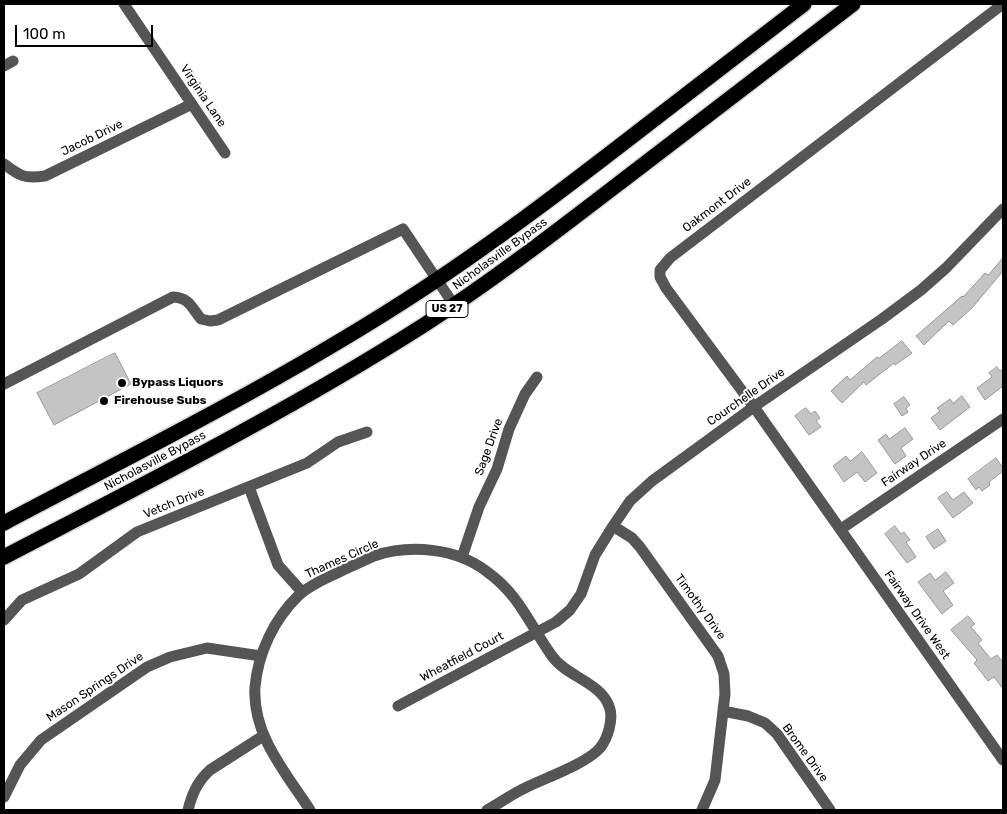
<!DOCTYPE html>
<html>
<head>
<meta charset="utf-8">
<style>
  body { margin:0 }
  #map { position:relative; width:1007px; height:814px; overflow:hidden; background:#fff; font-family:Rubik,sans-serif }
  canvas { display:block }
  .frame { position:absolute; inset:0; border:5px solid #000; pointer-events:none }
  .scale { position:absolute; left:15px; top:25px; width:138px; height:22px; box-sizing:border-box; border:2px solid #000; border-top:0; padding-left:6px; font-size:15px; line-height:18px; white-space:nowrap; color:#000; -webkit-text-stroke:4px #fff; paint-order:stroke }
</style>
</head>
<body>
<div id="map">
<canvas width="1007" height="814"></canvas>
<div class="frame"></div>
<div class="scale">100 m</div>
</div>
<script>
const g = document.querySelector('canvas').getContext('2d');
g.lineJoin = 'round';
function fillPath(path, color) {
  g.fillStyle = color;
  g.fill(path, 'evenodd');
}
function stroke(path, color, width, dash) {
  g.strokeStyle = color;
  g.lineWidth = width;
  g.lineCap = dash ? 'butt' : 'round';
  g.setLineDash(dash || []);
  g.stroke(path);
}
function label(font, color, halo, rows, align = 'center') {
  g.font = font + ' Rubik,sans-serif';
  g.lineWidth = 4;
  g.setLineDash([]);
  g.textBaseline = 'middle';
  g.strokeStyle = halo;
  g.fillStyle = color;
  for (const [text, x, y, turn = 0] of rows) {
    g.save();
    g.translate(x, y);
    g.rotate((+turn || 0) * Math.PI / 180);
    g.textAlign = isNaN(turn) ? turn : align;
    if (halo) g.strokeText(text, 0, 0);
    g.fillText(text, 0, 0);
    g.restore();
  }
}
const building = new Path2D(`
  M1003 258V271L972 308 953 325 949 321 924 345 916 336 962 296 963 297 985 273 988 275Z
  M902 341 912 353 895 365 894 363 866 385 864 382 842 403 831 391 847 376 850 380 877 357 879 358Z
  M115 353 131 384 54 425 37 393Z
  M997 367 1000 371 1003 369V386L985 400 977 388 992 377 989 373Z
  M962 396 970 407 940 430 931 418 940 411 937 408 950 399 953 403Z
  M904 397 910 405 906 408 908 412 902 416 894 404Z
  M806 408 811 414 815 411 820 418 816 421 821 427 809 435 795 416Z
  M905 428 913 439 901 448 906 456 895 464 878 440 886 434 889 439Z
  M862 452 877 473 865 482 857 472 844 482 833 466 846 456 850 461Z
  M996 458 1003 468V471L989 482 990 485 982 491 979 487 976 490 968 479Z
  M947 492 953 500 964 492 973 503 953 518 938 498Z
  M895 526 901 534 904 532 910 540 906 542 916 557 907 563 885 534Z
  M938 529 946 541 934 549 926 537Z
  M946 572 954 583 943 591 953 605 942 614 918 582 930 573 935 580Z
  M968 616 975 624 971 627 982 640 978 643 991 659 997 655 1003 662V689L994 677 988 681 974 663 977 660 951 630Z`);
fillPath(building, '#c4c4c4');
stroke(building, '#999', 1);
const highway = new Path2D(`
  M4 523C146 448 289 377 423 289 502 237 577 179 652 121 702 82 753 43 804 4
  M4 557C146 483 289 411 424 325 500 276 571 220 643 165 713 111 783 58 853 4`);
stroke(highway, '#dbdbdb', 18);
stroke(new Path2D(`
  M124 4 225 153
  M1003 4 670 258 660 270V277L666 288 754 407 1003 760
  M4 66 13 61
  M4 164C20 176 24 179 45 176L192 104
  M4 384 173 297C190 298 191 307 201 319L210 321 218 320 403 229 454 305
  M249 487 278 565 302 592
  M613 526 632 538 640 547 718 656 724 674 725 694 715 780 702 810
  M841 529 1003 419
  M462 557 479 507 497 469 509 429 525 394 537 377
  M4 620 22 600 79 574 137 532 307 463 338 442 367 432
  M398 706 556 622 570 610 581 594 595 555 613 526 630 501 652 481 755 406 882 319 921 290 946 268 1003 209
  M723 711 748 716 765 723 777 734 830 810
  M4 797 20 765 41 740 147 667 170 657 207 648 261 656
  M188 810C192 794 197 782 210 770L263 736
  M310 810C286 773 252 735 255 687 258 653 274 619 299 595 311 584 327 578 341 571 352 566 363 561 374 556 410 544 456 548 486 571 520 595 529 624 552 656 567 677 600 682 609 706 614 718 608 738 600 748 586 764 545 778 525 788 512 794 500 803 487 810`), '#555', 11);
stroke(highway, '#000', 15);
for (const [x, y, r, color] of [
  [122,383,5,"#000"],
  [104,401,5,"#000"]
]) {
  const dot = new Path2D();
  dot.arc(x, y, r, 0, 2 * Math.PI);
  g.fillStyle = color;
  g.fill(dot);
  stroke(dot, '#fff', 2);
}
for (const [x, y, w] of [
  [447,309,42]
]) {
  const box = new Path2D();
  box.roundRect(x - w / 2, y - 8.5, w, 17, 4);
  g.fillStyle = '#fff';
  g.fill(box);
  stroke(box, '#000', 1);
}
label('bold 11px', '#000', null, [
  ["US 27",447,309]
]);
label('12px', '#000', '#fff', [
  ["Virginia Lane",203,96,56],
  ["Jacob Drive",92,138,-26],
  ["Oakmont Drive",717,205,-37],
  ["Nicholasville Bypass",500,254,-36],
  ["Courchelle Drive",746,397,-35],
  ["Sage Drive",489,447,-70],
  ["Nicholasville Bypass",155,461,-28],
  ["Fairway Drive",914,463,-34],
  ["Vetch Drive",174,503,-22],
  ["Thames Circle",342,559,-24],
  ["Timothy Drive",700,607,54],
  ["Fairway Drive West",917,615,55],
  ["Wheatfield Court",462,657,-28],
  ["Mason Springs Drive",95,687,-34],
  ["Brome Drive",805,753,54]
]);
label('bold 12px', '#000', '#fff', [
  ["Bypass Liquors",132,383],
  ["Firehouse Subs",114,401]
], 'left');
</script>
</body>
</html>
